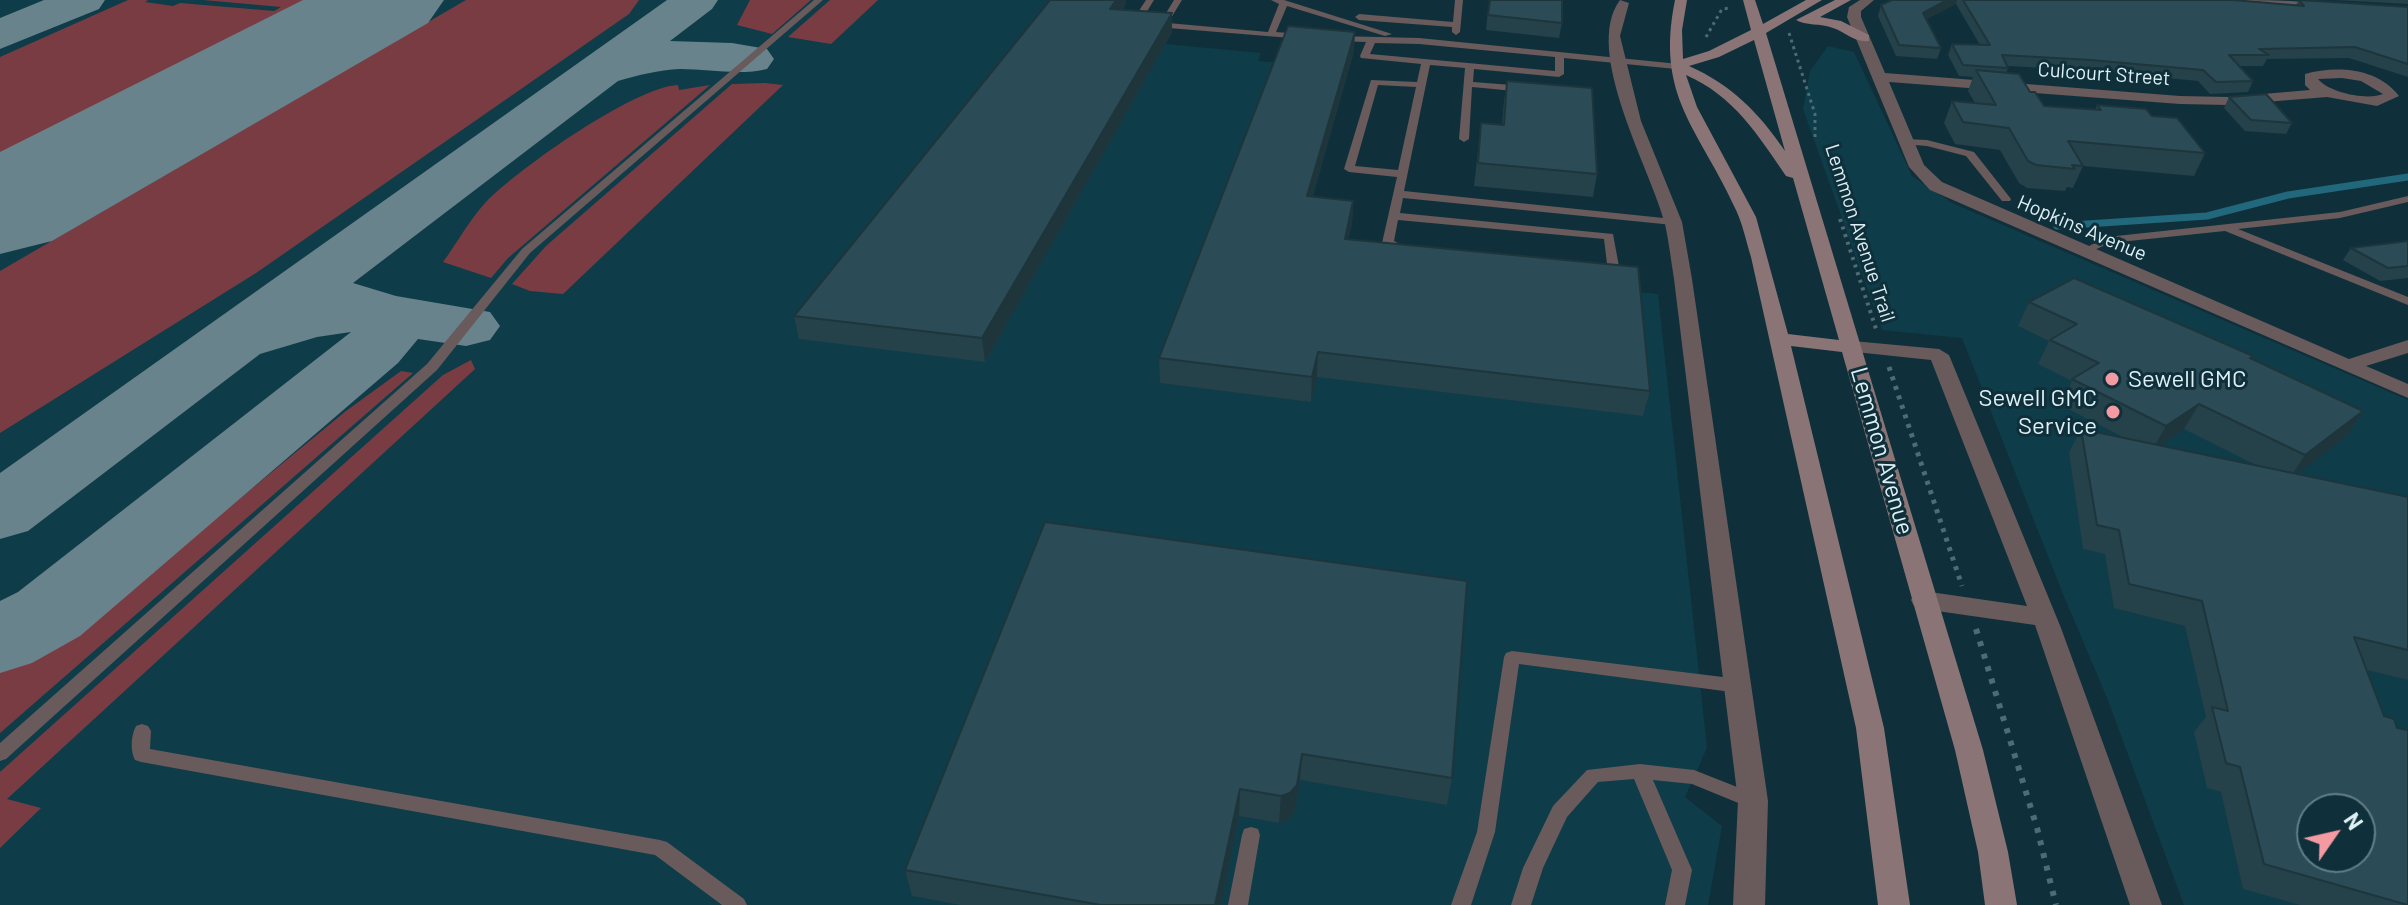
<!DOCTYPE html>
<html>
<head>
<meta charset="utf-8">
<style>
  body { margin:0 }
  #map { position:relative; width:2408px; height:905px; overflow:hidden; background:#0f303a; font-family:Barlow,sans-serif }
  canvas { display:block }
  .north { position:absolute; left:2296px; top:793px; width:80px; height:80px; box-sizing:border-box; background:#0f303a; border:2px solid #627d85; border-radius:50%; rotate:56deg; font-size:22px; font-weight:700; line-height:32px; text-align:center; color:#def0f6 }
  .north::after { content:''; display:block; margin:auto; width:28px; height:36px; background:#f49aa2; clip-path:polygon(50% 0,100% 100%,50% 72%,0 100%) }
</style>
</head>
<body>
<div id="map">
<canvas width="2408" height="905"></canvas>
<div class="north">N</div>
</div>
<script>
const g = document.querySelector('canvas').getContext('2d');
g.lineJoin = 'round';
function fillPath(path, color) {
  g.fillStyle = color;
  g.fill(path, 'evenodd');
}
function stroke(path, color, width, dash) {
  g.strokeStyle = color;
  g.lineWidth = width;
  g.lineCap = dash ? 'butt' : 'round';
  g.setLineDash(dash || []);
  g.stroke(path);
}
function label(font, color, halo, rows, align = 'center') {
  g.font = font + ' Barlow,sans-serif';
  g.lineWidth = 6;
  g.setLineDash([]);
  g.textBaseline = 'middle';
  g.strokeStyle = halo;
  g.fillStyle = color;
  for (const [text, x, y, turn = 0] of rows) {
    g.save();
    g.translate(x, y);
    g.rotate((+turn || 0) * Math.PI / 180);
    g.textAlign = isNaN(turn) ? turn : align;
    if (halo) g.strokeText(text, 0, 0);
    g.fillText(text, 0, 0);
    g.restore();
  }
}
fillPath(new Path2D(`
  M0 0H1119L1126 4 1111 27 1171 32 1166 44 1261 53 1258 61 1280 63 1286 46 1354 51 1307 218 1352 223 1344 261 1658 294 1707 748 1685 797 1722 826 1708 905H0Z
  M1828 46 1854 52 1912 176 1952 203 2408 400V905H2184L2107 698 2063 594 1962 338 1882 330 1803 109 1810 71ZM2312 809H2360V857H2312Z`), '#0e3c49');
fillPath(new Path2D(`
  M128 0H148L145 2 173 6 180 3 274 11 281 7 203 0H313L0 159V57Z
  M466 0H639L629 14 256 273 0 433V271Z
  M750 0H811L772 34 737 25Z
  M830 0H878L831 44 788 37Z
  M765 83 783 85 563 294 530 291 512 284 546 246 732 84Z
  M678 85 679 90 710 85 508 258 491 278 443 262C457 243 470 219 486 202 518 169 634 87 678 85Z
  M471 360 475 369 7 799 41 808 0 848V772L443 375Z
  M401 371 413 373 0 733V670L42 653 80 630 346 411Z`), '#7a3c43');
stroke(new Path2D(`
  M2057 226 2207 216 2288 195 2408 177`), '#22687c', 7);
fillPath(new Path2D(`
  M44 0H105L99 9 0 49V18Z
  M352 0H408C396 17 361 37 340 39 334 40 327 37 321 36L314 26 321 16Z
  M667 0H718L712 9 670 41 732 43 767 49 774 59 767 69C739 76 709 69 680 69 658 70 639 75 618 81L353 283 396 296 490 312 500 326 490 340 466 346 418 339 398 363 80 636 32 663 0 673V601L18 592 351 332 317 337 260 354 28 531 0 539V473Z`), '#68838c');
fillPath(new Path2D(`
  M303 0H444L428 23 52 241 0 254V152Z`), '#68838c');
stroke(new Path2D(`
  M1789 33 1815 114V141
  M1706 37 1722 9 1731 8`), '#4f6b74', 3, [3, 4]);
stroke(new Path2D(`
  M1840 219 1877 332`), '#4f6b74', 4, [3, 5]);
stroke(new Path2D(`
  M1889 367 1962 586`), '#4f6b74', 5, [4, 6]);
stroke(new Path2D(`
  M1976 629 2037 828 2056 905`), '#4f6b74', 6, [5, 8]);
fillPath(new Path2D(`
  M814 0H823L530 253 437 370 6 759 0 761V743L427 364 522 249Z
  M1146 0H1154L1141 21 1160 23 1174 0H1182L1168 23 1268 32 1279 4 1271 0H1284L1392 34 1385 36 1287 6 1276 32 1300 34 1303 35V39L1132 25 1131 23Z
  M1455 0H1463L1460 32 1456 35 1452 32V27L1359 20 1355 17 1359 14 1453 22Z
  M1337 36 1419 38 1679 64 1681 66 1676 69 1564 58V74L1559 77 1474 69 1473 82 1525 86 1530 89 1525 92 1472 87 1469 139 1464 142 1459 139 1465 68 1430 65 1404 191 1673 219 1679 222 1673 225 1403 198 1400 213 1613 234 1620 272 1614 276 1608 272 1604 239 1398 220 1394 241 1411 250 1405 253 1384 245 1382 243 1397 177 1349 172 1344 169 1371 80 1417 82 1421 64 1361 58 1360 56 1366 42 1334 41 1333 39ZM1375 43 1419 44 1555 57V71L1370 54ZM1378 85 1416 87 1398 170 1355 166Z
  M1906 139 1927 140 1974 152 2011 199 2010 201H2002L1966 156 1927 146 1902 144 1901 142Z
  M2408 196V202L2340 218 2238 229 2408 297V305L2225 231 2110 243 2083 255 2077 252 2107 237 2340 212Z
  M1512 651 1739 679 1745 681 1748 686 1745 691 1739 693 1519 664 1495 832 1471 905H1451L1477 832 1504 657 1506 653Z
  M142 724 148 726 151 731 150 749 660 840 667 842 744 899 747 905H722L655 855 141 762 135 760C130 751 131 735 136 726Z
  M1640 764 1694 770 1760 796 1762 801 1760 806 1753 809 1692 784 1653 780 1692 870 1685 905H1665L1672 870 1634 779 1598 782 1567 817 1543 868 1531 905H1511L1523 868 1553 806 1587 770Z
  M1251 827 1258 829 1260 835 1248 905H1228L1242 835 1244 829Z`), '#695a5b');
fillPath(new Path2D(`
  M1620 0 1629 3 1620 36 1641 121 1682 222 1692 279 1768 801 1765 905H1733L1738 801 1674 279C1671 261 1669 242 1665 224 1651 169 1582 51 1620 0Z
  M1860 0H1874L1861 11V17L1885 73 2180 96 2228 97 2310 90 2305 85V74C2337 65 2378 68 2399 96L2377 106 2327 97 2228 105 2180 104 1889 82 1924 165 1942 182 2349 359 2408 340V353L2366 366 2408 384V398L1930 190 1909 167 1847 17 1849 7ZM2342 78 2361 81 2383 94C2367 101 2328 92 2318 79Z
  M2229 0C2252 0 2315 0 2332 6L2326 10 2235 4Z
  M1853 341 1939 349 1949 355 2061 628 2162 905H2130L2035 625 1923 609 1914 606 1911 600 1914 594 1923 591 2027 606 1931 360 1846 351 1843 347 1846 343Z`), '#695a5b');
fillPath(new Path2D(`
  M1675 0H1687L1682 30 1683 59 1709 51 1751 30 1743 0H1755L1763 24 1806 0H1822L1766 33 1983 750 2008 852 2017 905H1985L1978 852 1955 750 1842 352 1791 346 1884 728 1910 905H1878L1856 728 1751 257C1746 241 1743 225 1736 210 1699 128 1655 98 1675 0ZM1754 40 1785 151C1759 113 1732 85 1689 66L1719 57ZM1686 75C1734 96 1758 135 1786 176L1793 178 1839 340 1788 334 1756 217 1697 107Z
  M1835 0H1851L1820 17 1841 21 1869 35V41C1855 43 1845 32 1833 28 1821 23 1805 26 1796 20Z`), '#8b7475');
fillPath(new Path2D(`
  M1489 0 1562 23 1559 38 1486 30Z
  M1892 0H2233L2296 5 2299 0 2408 7V77L2349 58 2267 59 2263 66H2239L2253 81 2248 92 2210 94 2198 81 2087 70 2007 66 2008 68 2006 73 2044 106 2095 110 2097 105 2152 116 2205 153 2194 176 2083 166 2073 188 2067 187 2065 191 2027 188 2019 183 2000 150 1955 144 1944 123 1952 101 1975 103 1968 91 1973 77 1959 76 1948 55 1952 44 1980 45 1956 4 1926 19 1941 48 1937 59 1896 56 1878 16 1881 5Z
  M2334 0H2408V4Z
  M1126 4 1122 10 1172 32 985 362 799 339 794 316Z
  M1354 51 1312 197 1353 201 1352 224 1348 239 1650 391 1643 416 1317 377 1311 402 1160 383 1159 358Z
  M1507 81 1597 174 1593 197 1474 186 1481 123 1502 124 1504 101Z
  M2229 97 2292 123 2286 134 2245 131 2224 108Z
  M2408 241V278L2380 281 2343 260 2351 248Z
  M2029 302 2251 359 2363 411 2346 437 2296 474 2408 497V680L2367 670 2408 905H2300L2243 889 2221 792 2207 788 2194 732 2206 717 2185 626 2114 608 2105 554 2083 549 2069 452 2081 429 2125 438 2060 405 2072 381 2038 364 2049 341 2018 326ZM2184 429 2258 466 2160 445Z
  M1045 522 1452 778 1447 805 1300 780 1295 811 1289 820 1279 823 1239 816 1221 905H960L912 896 905 870Z`), '#25414a');
fillPath(new Path2D(`
  M1116 0H1126V4L1111 27 1110 9Z
  M1947 0H1957L1956 4 1920 23 1923 13Z
  M1172 13V32L985 362 982 338Z
  M1355 32 1354 51 1306 219 1307 196Z
  M1353 201 1352 224 1343 262 1345 239Z
  M1318 352 1317 377 1311 402 1312 377Z
  M2199 404 2184 429 2151 452 2166 426Z
  M2363 411 2346 437 2288 481 2305 455Z
  M1302 754 1300 780 1295 811 1289 820 1279 823 1281 796Z
  M1240 789 1239 816 1221 905H1215Z`), '#1e353c');
const building = new Path2D(`
  M1050 0H1116L1110 9 1172 13 982 338 794 316Z
  M1490 0H1562V23L1488 15Z
  M1892 0H1947L1923 13 1941 48 1899 45 1881 5Z
  M1963 0H2233L2304 6 2299 0 2408 7V64L2355 47 2259 49 2269 55H2229L2253 81 2216 82 2203 70 2091 60 2002 55 2008 68 1963 65 1952 44 1990 45Z
  M1288 26 1355 32 1307 196 1353 201 1345 239 1638 267 1650 391 1318 352 1312 377 1159 358Z
  M1976 70 2019 74 2030 92H2035L2044 106 2101 110 2097 105 2146 109 2152 116 2177 118 2205 153 2068 141 2083 166 2072 165 2075 169 2036 165 2028 161 2009 128 1963 122 1952 101 1996 105Z
  M1507 81 1592 88 1597 174 1478 163 1481 123 1504 125Z
  M2266 94 2292 123 2251 120 2229 97Z
  M2408 241V266L2388 268 2351 248Z
  M2074 278 2253 356 2250 358 2363 411 2305 455 2199 404 2166 426 2072 379 2099 363 2050 340 2077 324 2029 302Z
  M2081 429 2408 497V650L2354 637 2384 716 2394 719 2397 728 2408 730V905L2264 864 2240 767 2226 763 2212 707 2228 711 2202 601 2129 584 2119 530 2097 525ZM2312 809H2360V857H2312Z
  M1045 522 1467 581 1452 778 1302 754 1297 785 1290 793 1281 796 1240 789 1215 905H1101L905 870Z`);
fillPath(building, '#2b4c56');
stroke(building, '#1e353c', 2);
for (const [x, y, r, color] of [
  [2112,379,8,"#f49aa2"],
  [2113,412,8,"#f49aa2"]
]) {
  const dot = new Path2D();
  dot.arc(x, y, r, 0, 2 * Math.PI);
  g.fillStyle = color;
  g.fill(dot);
  stroke(dot, '#0f303a', 3);
}
label('20px', '#def0f6', '#0f303a', [
  ["Culcourt Street",2104,74,4],
  ["Hopkins Avenue",2082,228,23],
  ["Lemmon Avenue Trail",1860,233,72]
]);
label('24px', '#def0f6', '#0f303a', [
  ["Sewell GMC",2128,379],
  ["Sewell GMC",2097,398,"right"],
  ["Service",2097,426,"right"]
], 'left');
label('24px', '#def0f6', '#0f303a', [
  ["Lemmon Avenue",1882,451,74]
]);
</script>
</body>
</html>
